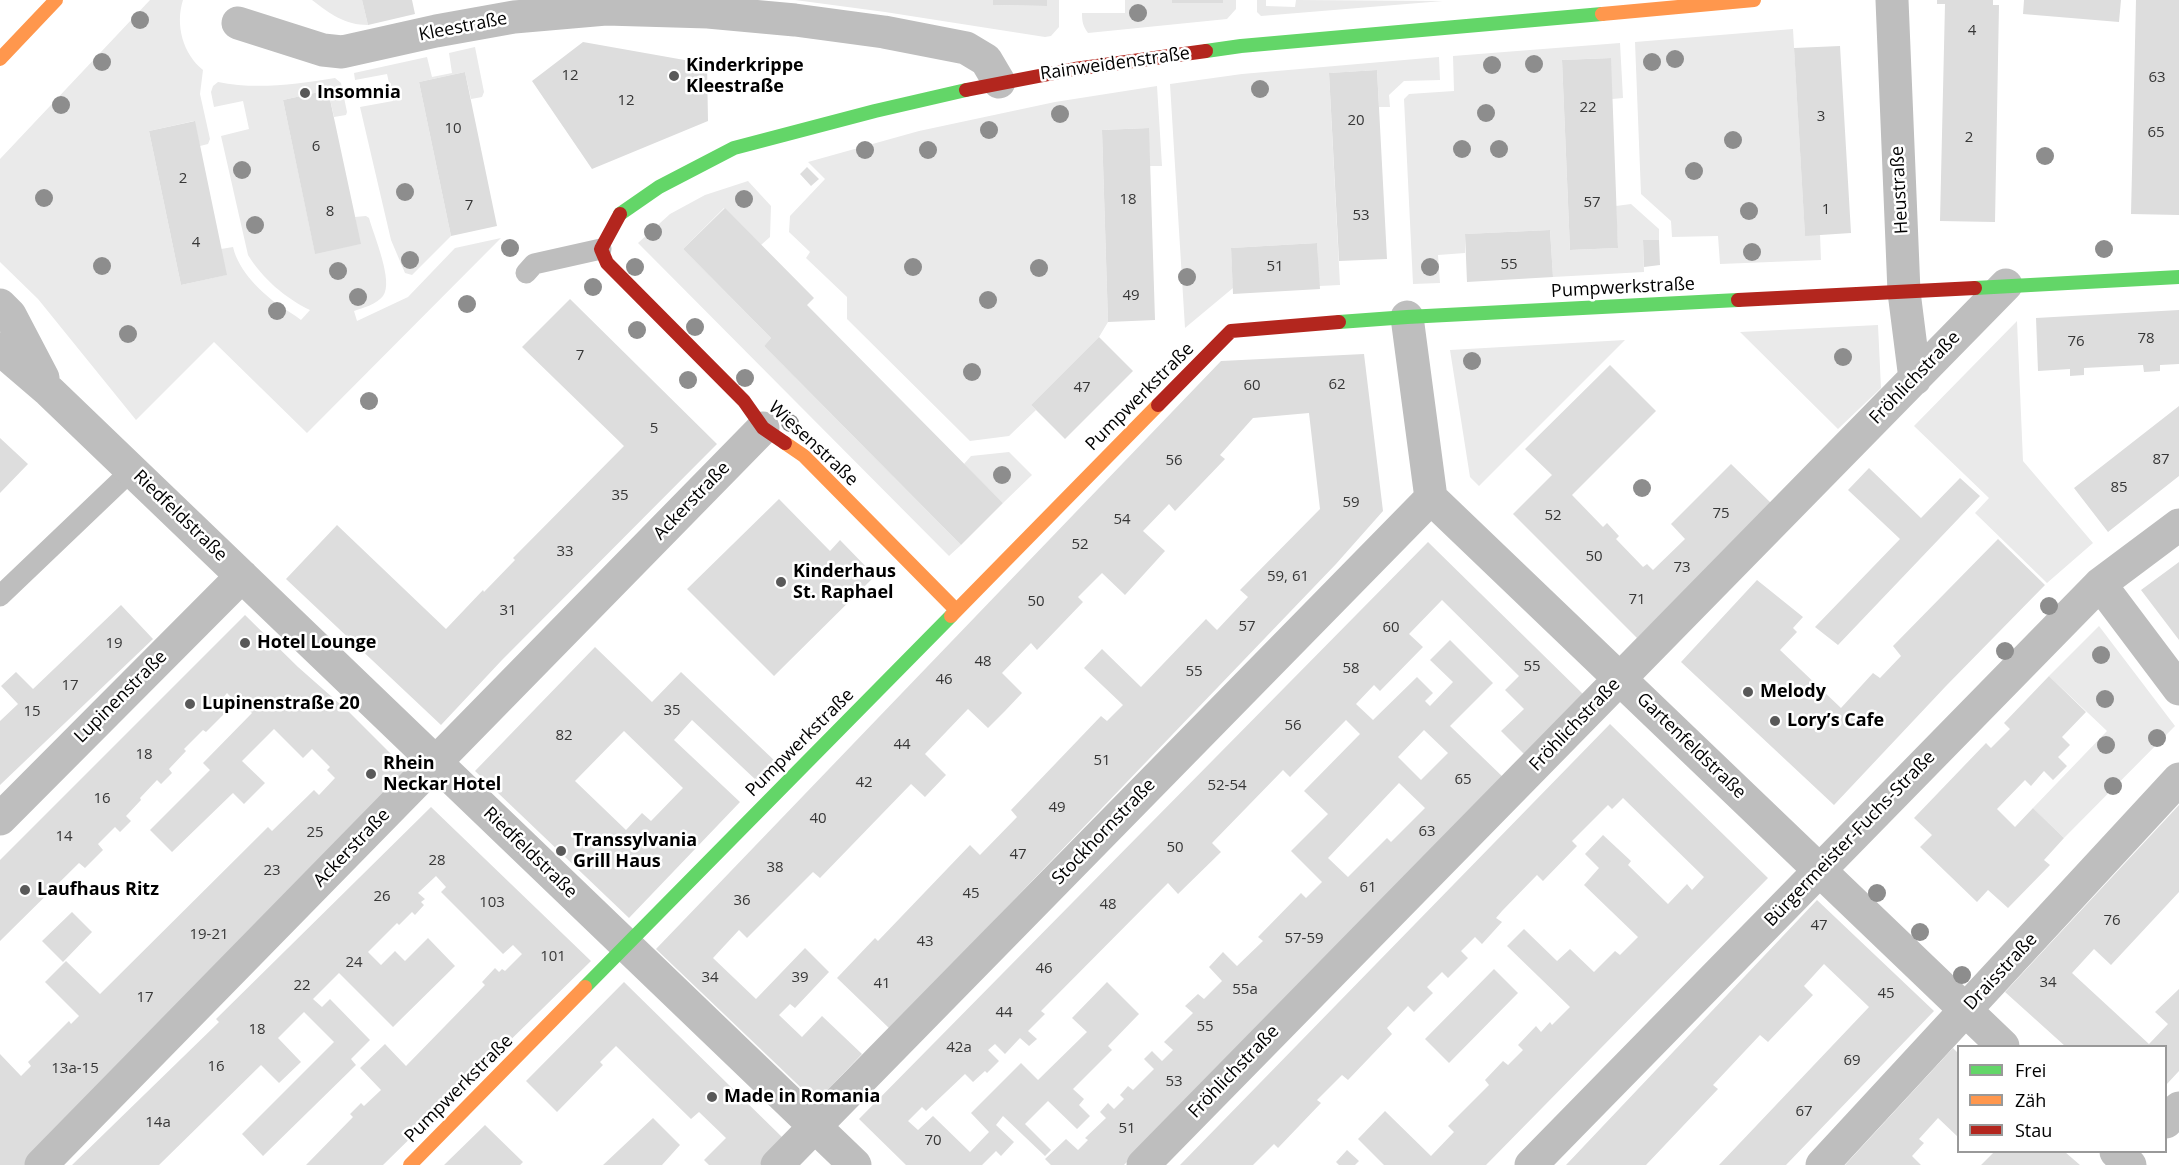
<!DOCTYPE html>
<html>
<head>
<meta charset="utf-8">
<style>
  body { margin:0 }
  #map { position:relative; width:2179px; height:1165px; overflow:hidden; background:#fff; font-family:"Open Sans",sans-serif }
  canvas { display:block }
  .legend { position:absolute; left:1957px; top:1045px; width:210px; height:108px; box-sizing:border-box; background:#fff; border:2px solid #999; margin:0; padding:8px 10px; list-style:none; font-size:18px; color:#000 }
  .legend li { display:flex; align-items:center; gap:12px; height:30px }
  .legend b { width:30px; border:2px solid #999 }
</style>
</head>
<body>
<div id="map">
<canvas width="2179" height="1165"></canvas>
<ul class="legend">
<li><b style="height:8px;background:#63d668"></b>Frei</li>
<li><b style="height:8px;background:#ff974d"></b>Zäh</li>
<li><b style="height:8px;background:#b3261e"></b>Stau</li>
</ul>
</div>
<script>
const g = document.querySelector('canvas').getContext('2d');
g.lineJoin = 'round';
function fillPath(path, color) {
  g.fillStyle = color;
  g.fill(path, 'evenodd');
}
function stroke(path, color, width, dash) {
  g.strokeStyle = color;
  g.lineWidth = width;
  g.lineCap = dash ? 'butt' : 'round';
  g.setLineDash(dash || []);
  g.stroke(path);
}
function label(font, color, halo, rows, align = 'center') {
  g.font = font + ' "Open Sans",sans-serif';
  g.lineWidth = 5;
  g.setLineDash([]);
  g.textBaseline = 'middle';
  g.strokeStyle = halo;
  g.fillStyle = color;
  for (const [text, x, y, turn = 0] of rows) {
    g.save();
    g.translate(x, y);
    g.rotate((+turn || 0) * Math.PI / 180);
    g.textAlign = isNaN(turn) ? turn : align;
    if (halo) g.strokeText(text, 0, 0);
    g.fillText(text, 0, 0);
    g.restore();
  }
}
fillPath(new Path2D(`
  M150 0H183C175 25 183 54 203 70L200 94 210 139 208 144 200 146 194 121 149 131 181 285 226 275 221 249 233 247C239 272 261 292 281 307 288 311 295 315 301 320L310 310C285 298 262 278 248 255L221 136 249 129 243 101 214 107 211 92 213 86 218 82C256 90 297 84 335 78L341 83 347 112 346 115 334 117 328 90 283 100 315 253 360 244 355 217 366 216 369 218C374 236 394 282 383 296 377 304 363 308 354 311L357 321 408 297 455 248 501 238 307 433 214 342 136 420 38 299 0 262V159Z
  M312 0H362L368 25C345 25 330 14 312 0Z
  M795 0H993L994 5 1047 6V0H1059V27L1051 36 1045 37 885 12Z
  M1125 0H1172V3H1222L1223 0H1236V9L1227 19 1088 33C1083 26 1082 22 1082 13H1125Z
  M1257 0H1266V6L1295 7 1296 0 1443 1 1261 16 1257 12Z
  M1793 29 1805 235 1820 234 1821 260 1720 264 1718 236 1672 237 1671 221 1641 194 1635 42Z
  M1620 43 1623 98 1612 99 1610 58 1562 60 1570 250 1618 248 1616 206 1631 204 1659 229V240H1643L1644 272 1553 277 1550 230 1465 234V253L1438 255 1440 283 1413 284 1404 99 1409 94 1454 91 1453 56Z
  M475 47 484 92 482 97 471 99 465 72 419 82 451 236 412 275 405 273 391 240 360 107 393 101 387 74 355 80 354 73 427 57 432 77 452 73 449 53Z
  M1439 57 1440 80 1404 81 1389 95 1390 107H1379L1377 70 1329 73 1340 285 1319 286 1317 243 1231 248 1233 288 1185 328 1170 84 1242 74Z
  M1157 86 1162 166H1150L1148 128 1102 130 1108 322 1099 337 1031 405 1036 410 1009 436 970 441 847 319V297L806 258 810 252 789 232 790 216 825 179 808 162 919 131 1055 102Z
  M748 181 771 206 770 237 761 245 724 208 683 249 771 338 764 346 961 545 949 556 638 243 670 214 705 195Z
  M2017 321 2023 461 2093 543 2047 583 1975 513 1989 498 1914 426Z
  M1878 325 1881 388 1838 429 1740 332Z
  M1625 340 1479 486 1470 477 1450 350Z
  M1009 452 1032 475 1003 503 964 464 971 456Z
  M2099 626 2175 726 2064 838 2033 808 2107 731 2049 676Z`), '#eaeaea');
fillPath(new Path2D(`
  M362 0H412L415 14 368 25Z
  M993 0H1047V6L993 5Z
  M1172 0H1223V3H1172Z
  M1937 0H1993V5H1999L1995 222 1940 221 1945 4H1937Z
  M2024 0H2121L2119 22 2023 14Z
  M2136 0H2179V215L2131 214Z
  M583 42 707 64 708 121 592 169 532 81Z
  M1840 46 1851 233 1805 236 1794 48Z
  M1611 58 1618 248 1570 250 1562 60Z
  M1377 70 1387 259 1339 261 1329 73Z
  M465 72 497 226 451 236 419 82Z
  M328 90 361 244 315 254 283 100Z
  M195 121 227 275 181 285 149 131Z
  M1149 128 1155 320 1108 322 1102 130Z
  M807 167 819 179 811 186 800 174Z
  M725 208 814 298 807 305 1003 503 961 545 764 346 771 338 683 249Z
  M1550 230 1553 277 1467 282 1465 234Z
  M1643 240H1659L1660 265 1644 267Z
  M1317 243 1320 289 1233 294 1231 248Z
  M570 299 717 444 502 660 441 725 286 579 337 525 446 629 483 590 484 592 515 560 513 558 624 446 522 347Z
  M2179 310V364L2160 365V371L2144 372 2143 365 2084 368V375L2070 376V369L2038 371 2036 318Z
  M1099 337 1133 371 1065 439 1031 405Z
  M1364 354 1383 511 1336 564 890 1029 837 978 875 938 878 941 970 845 980 855 1017 817 1011 810 1101 716 1107 721 1123 705 1084 668 1102 649 1141 687 1206 619 1217 630 1248 597 1240 590 1320 509 1309 413 1253 418 1220 455 1225 459 1175 511 1169 504 1143 531 1165 551 1125 595 1102 573 1078 597 1083 602 1037 650 1031 643 1002 673 1022 693 1005 711 988 728 968 709 925 754 946 775 925 797 911 784 820 878 813 872 747 938 739 930 713 958 756 999 805 948 829 972 795 1008 790 1004 779 1015 802 1037 822 1016 862 1054 816 1102 656 949 1221 361Z
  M1610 365 1656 411 1572 495 1603 527 1607 523 1619 536 1616 539 1643 567 1647 564 1653 570 1685 539 1671 524 1731 464 1772 504 1637 638 1513 514 1552 475 1525 449Z
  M2179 406V476L2108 532 2074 488Z
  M0 438 28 464 0 493Z
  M1869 468 1921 518 1960 478 1980 496 1838 645 1815 627 1900 539 1848 490Z
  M779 499 830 551 840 540 875 576 774 676 687 589Z
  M1998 539 2045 585 1946 686 1834 805 1681 662 1757 580 1803 617 1793 628 1797 632 1780 650 1841 708 1873 673 1880 678 1901 656 1893 646Z
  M1428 542 1586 697 1527 757 1501 731 1524 709 1505 690 1519 676 1442 600 1409 634 1423 647 1380 691 1374 685 1356 704 1373 720 1417 677 1433 693 1425 701 1430 706 1453 682 1430 660 1450 640 1493 683 1450 726 1505 779 1124 1165H1051L1045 1159 1066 1139 1078 1150 1088 1140 1085 1138 1106 1118 1100 1112 1108 1103 1114 1109 1124 1099 1120 1095 1128 1086 1133 1090 1154 1069 1144 1059 1152 1051 1162 1061 1173 1050 1164 1042 1193 1013 1185 1006 1198 994 1204 999 1222 981 1209 967 1223 952 1237 966 1263 941 1258 937 1301 893 1306 898 1322 882 1291 851 1328 814 1304 791 1360 734 1346 720 1290 777 1283 770 1212 843 1221 852 1178 894 1168 883 1041 1011 1045 1014 1028 1031 1037 1039 1029 1046 1020 1038 1005 1054 995 1044 988 1050 999 1061 987 1073 985 1071 973 1082 965 1074 926 1111 922 1107 908 1121 918 1130 933 1116 970 1152 989 1132 971 1113 1021 1063 1038 1080 1087 1032 1072 1018 1107 982 1139 1014 1108 1046 1112 1050 1073 1089 1084 1099 1079 1105 1090 1116 1077 1129 1048 1101 1025 1124 1051 1150 1045 1156 1003 1116 996 1125 1014 1142 1001 1156 996 1151 982 1165H906L859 1119ZM1424 730 1448 753 1421 780 1398 757ZM1399 783 1425 808 1391 842 1387 838 1348 877 1328 858Z
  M2179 562V640L2141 590Z
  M121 605 153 639 0 785V721L18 704 1 686 16 672 33 689Z
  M245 615 298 667 349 712 415 778 26 1165H0V1054L21 1076 31 1066 28 1062 69 1021 71 1024 79 1016 45 982 66 961 100 994 268 827 272 831 314 790 319 795 335 778 327 770 330 767 312 749 303 758 274 729 242 761 265 783 244 804 233 793 172 852 150 830 210 770 203 763 252 713 237 697 234 700 227 693 221 700 229 709 206 732 203 730 184 749 186 751 169 769 172 773 161 784 157 780 140 798 141 800 126 816 131 821 120 832 115 827 98 844 103 850 85 868 79 863 0 941V860Z
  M595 647 652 702 681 672 776 762 757 781 692 720 674 740 740 802 629 918 475 771ZM624 731 683 788 651 821 642 813 626 830 575 781Z
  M2049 676 2086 712 2062 737 2070 745 2058 757 2067 766 2053 780 2044 771 2031 786 2025 780 1997 809 2015 827 2033 808 2064 838 2044 860 2050 865 2008 908 1988 890 1977 902 1920 847 1932 835 1914 818 1986 743 1991 748 2010 729 2004 723Z
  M1610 724 1768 878 1486 1165H1384L1358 1139 1385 1111 1431 1156 1454 1132 1448 1126 1489 1085 1485 1080 1503 1061 1508 1065 1523 1050 1518 1045 1536 1026 1541 1032 1550 1022 1552 1025 1570 1007 1507 946 1524 929 1557 961 1570 949 1594 972 1615 951 1620 955 1638 937 1584 885 1599 868 1585 854 1603 835 1631 861 1628 865 1668 904 1687 884 1692 890 1704 877 1623 798 1612 809 1608 805 1572 841 1577 846 1543 881 1537 875 1502 911 1496 918 1502 922 1482 944 1475 937 1461 951 1468 958 1448 978 1442 972 1427 987 1433 993 1414 1012 1408 1006 1387 1028 1392 1034 1348 1080 1342 1075 1317 1100 1321 1103 1278 1148 1274 1144 1253 1165H1180Z
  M2179 805V892L2111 965 2094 949 2072 973 2149 1044 2168 1024 2155 1012 2179 989V1071L2166 1085V1046H2065L2005 992Z
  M431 807 591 961 383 1165H306L353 1117 350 1114 361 1103 364 1106 381 1090 360 1068 385 1044 406 1066 485 985 482 982 495 968 499 972 502 969 505 971 522 954 513 945 503 954 441 892 446 887 436 876 418 893 425 899 421 902 424 905 415 915 412 912 399 925 397 923 368 952 381 965 395 951 405 961 428 938 455 966 393 1027 339 973 313 999 322 1007 330 999 370 1040 351 1059 356 1065 263 1156 242 1134 334 1042 304 1012 278 1038 301 1062 279 1083 261 1065 159 1165H72L219 1022 216 1019Z
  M1817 900 1934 1011 1786 1165H1719L1869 1007 1824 964 1804 986 1813 995 1768 1042 1760 1035 1713 1085 1718 1089 1646 1165H1566Z
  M72 912 92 932 63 962 42 941Z
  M1494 969 1518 993 1449 1063 1425 1039Z
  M624 982 785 1140 760 1165H709L704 1160 726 1138 699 1112 691 1119 616 1046 600 1062 603 1065 557 1112 526 1081Z
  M1953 1048 1958 1053V1137L1938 1118 1919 1139 1924 1143 1912 1156 1921 1165H1845Z
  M653 1118 680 1145 662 1165H603Z
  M485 1125 523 1162 520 1165H444Z
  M1347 1150 1359 1161 1355 1165H1339L1336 1162Z
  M1994 1152H2065L2080 1165H1981Z`), '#ddd');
stroke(new Path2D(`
  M526 273 534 264 601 249
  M0 596 132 470`), '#bebebe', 21);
stroke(new Path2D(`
  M1892 0 1904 292 1915 379
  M238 23 323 50 342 52 436 31 514 17 606 9 708 12 795 20 884 32 966 48 986 60 999 82
  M0 305 10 315 43 378
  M1407 317 1431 498 2003 1046
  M0 349 49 391 855 1165
  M2100 584 2179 689
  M0 819 242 576
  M2166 1122 2179 1108
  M2116 1152 2130 1165
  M41 1165 763 428
  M777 1165 1431 498
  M1143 1165 2006 285
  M1531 1165 2100 584 2179 525
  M1822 1165 2179 779`), '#bebebe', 33);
stroke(new Path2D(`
  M1206 51 1241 46 1602 14
  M620 214 659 187 734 148 875 111 966 90
  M1975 288 2179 277
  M1339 322 1407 317 1738 300
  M585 987 951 616`), '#63d668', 14);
stroke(new Path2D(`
  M1602 14 1754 0
  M0 59 56 0
  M785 443 804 456 956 610
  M951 616 1158 405
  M410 1165 585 987`), '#ff974d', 14);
stroke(new Path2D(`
  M966 90 1075 69 1206 51
  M620 214 601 249 607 263 744 401 763 428 785 443
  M1738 300 1975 288
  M1158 405 1231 331 1339 322`), '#b3261e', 14);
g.fillStyle = '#8d8d8d';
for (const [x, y] of [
  [1138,13],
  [140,20],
  [1675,59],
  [102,62],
  [1652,62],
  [1534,64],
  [1492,65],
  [1260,89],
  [61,105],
  [1486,113],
  [1060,114],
  [989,130],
  [1733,140],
  [1462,149],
  [1499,149],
  [865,150],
  [928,150],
  [2045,156],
  [242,170],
  [1694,171],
  [405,192],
  [44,198],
  [744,199],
  [1749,211],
  [255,225],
  [653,232],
  [510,248],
  [2104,249],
  [1752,252],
  [410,260],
  [102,266],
  [635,267],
  [913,267],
  [1430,267],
  [1039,268],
  [338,271],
  [1187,277],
  [593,287],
  [358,297],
  [988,300],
  [467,304],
  [277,311],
  [695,327],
  [637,330],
  [128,334],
  [1843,357],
  [1472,361],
  [972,372],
  [745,378],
  [688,380],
  [369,401],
  [790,423],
  [1002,475],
  [1642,488],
  [2049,606],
  [2005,651],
  [2101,655],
  [2105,699],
  [2157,738],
  [2106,745],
  [2113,786],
  [1877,893],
  [1920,932],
  [1962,975]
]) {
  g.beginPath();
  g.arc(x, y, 9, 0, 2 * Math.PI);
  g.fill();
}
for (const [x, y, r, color] of [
  [674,76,6,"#595959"],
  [305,93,6,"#595959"],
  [781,582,6,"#595959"],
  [245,643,6,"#595959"],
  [1748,692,6,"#595959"],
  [190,704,6,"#595959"],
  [1775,721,6,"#595959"],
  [371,774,6,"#595959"],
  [561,851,6,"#595959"],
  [25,890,6,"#595959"],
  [712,1097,6,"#595959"]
]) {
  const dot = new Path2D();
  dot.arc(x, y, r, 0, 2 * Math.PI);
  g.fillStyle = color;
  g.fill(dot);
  stroke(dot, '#fff', 2);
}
label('15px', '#373737', null, [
  ["4",1972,31],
  ["12",570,76],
  ["63",2157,78],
  ["12",626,101],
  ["22",1588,108],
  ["3",1821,117],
  ["20",1356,121],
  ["10",453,129],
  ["65",2156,133],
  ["2",1969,138],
  ["6",316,147],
  ["2",183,179],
  ["18",1128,200],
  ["57",1592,203],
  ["7",469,206],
  ["1",1826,210],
  ["8",330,212],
  ["53",1361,216],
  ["4",196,243],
  ["55",1509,265],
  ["51",1275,267],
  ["49",1131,296],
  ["78",2146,339],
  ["76",2076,342],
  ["7",580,356],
  ["62",1337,385],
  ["60",1252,386],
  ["47",1082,388],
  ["5",654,429],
  ["87",2161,460],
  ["56",1174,461],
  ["85",2119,488],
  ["35",620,496],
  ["59",1351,503],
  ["75",1721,514],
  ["52",1553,516],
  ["54",1122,520],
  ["52",1080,545],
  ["33",565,552],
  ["50",1594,557],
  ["73",1682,568],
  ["59, 61",1288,577],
  ["71",1637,600],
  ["50",1036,602],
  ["31",508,611],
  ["57",1247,627],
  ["60",1391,628],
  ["19",114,644],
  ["48",983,662],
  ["55",1532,667],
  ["58",1351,669],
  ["55",1194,672],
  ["46",944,680],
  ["17",70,686],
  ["35",672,711],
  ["15",32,712],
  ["56",1293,726],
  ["82",564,736],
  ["44",902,745],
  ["18",144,755],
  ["51",1102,761],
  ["65",1463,780],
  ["42",864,783],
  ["52-54",1227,786],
  ["16",102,799],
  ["49",1057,808],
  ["40",818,819],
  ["63",1427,832],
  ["25",315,833],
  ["14",64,837],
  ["50",1175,848],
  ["47",1018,855],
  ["28",437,861],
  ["38",775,868],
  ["23",272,871],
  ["61",1368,888],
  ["45",971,894],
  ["26",382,897],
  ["36",742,901],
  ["103",492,903],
  ["48",1108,905],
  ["76",2112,921],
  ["47",1819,926],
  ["19-21",209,935],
  ["57-59",1304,939],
  ["43",925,942],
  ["101",553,957],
  ["24",354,963],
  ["46",1044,969],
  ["34",710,978],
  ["39",800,978],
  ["34",2048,983],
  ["41",882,984],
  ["22",302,986],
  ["55a",1245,990],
  ["45",1886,994],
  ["17",145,998],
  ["44",1004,1013],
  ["55",1205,1027],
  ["18",257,1030],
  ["42a",959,1048],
  ["69",1852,1061],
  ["16",216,1067],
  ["13a-15",75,1069],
  ["53",1174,1082],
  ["67",1804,1112],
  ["14a",158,1123],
  ["51",1127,1129],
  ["70",933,1141]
]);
label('18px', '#000', '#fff', [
  ["Kleestraße",463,27,-11],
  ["Rainweidenstraße",1115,64,-8],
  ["Heustraße",1900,190,-93],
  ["Pumpwerkstraße",1623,288,-3],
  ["Fröhlichstraße",1915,378,-46],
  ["Pumpwerkstraße",1140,397,-45],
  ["Wiesenstraße",813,444,43],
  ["Ackerstraße",692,501,-46],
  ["Riedfeldstraße",180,516,44],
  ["Lupinenstraße",121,697,-45],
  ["Fröhlichstraße",1575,725,-46],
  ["Pumpwerkstraße",800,743,-45],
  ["Gartenfeldstraße",1691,746,44],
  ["Stockhornstraße",1104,832,-46],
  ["Bürgermeister-Fuchs-Straße",1850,839,-46],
  ["Ackerstraße",352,848,-46],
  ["Riedfeldstraße",530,853,44],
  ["Draisstraße",2001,972,-47],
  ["Fröhlichstraße",1234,1072,-46],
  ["Pumpwerkstraße",459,1089,-45]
]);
label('bold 18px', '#000', '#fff', [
  ["Kinderkrippe",686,66],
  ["Kleestraße",686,87],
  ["Insomnia",317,93],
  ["Kinderhaus",793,572],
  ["St. Raphael",793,593],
  ["Hotel Lounge",257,643],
  ["Melody",1760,692],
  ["Lupinenstraße 20",202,704],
  ["Lory’s Cafe",1787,721],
  ["Rhein",383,764],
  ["Neckar Hotel",383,785],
  ["Transsylvania",573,841],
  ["Grill Haus",573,862],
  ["Laufhaus Ritz",37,890],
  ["Made in Romania",724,1097]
], 'left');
</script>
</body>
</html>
